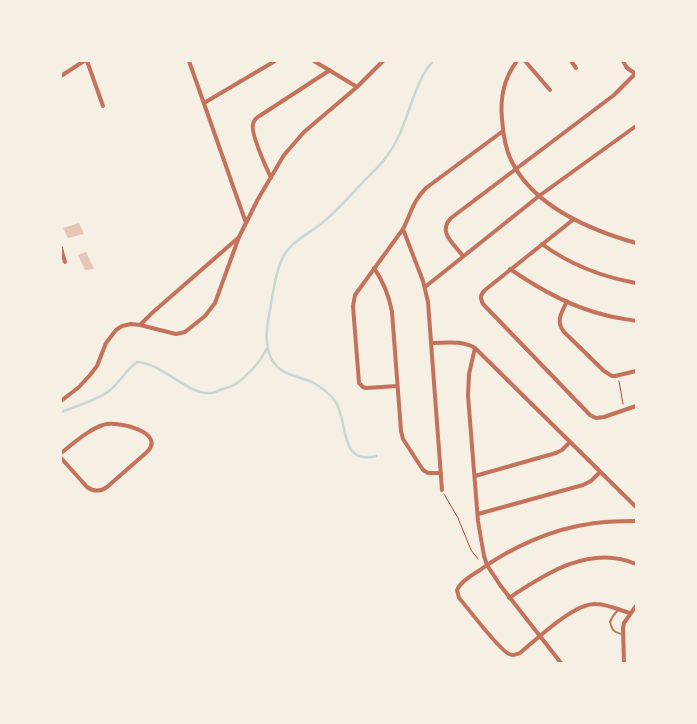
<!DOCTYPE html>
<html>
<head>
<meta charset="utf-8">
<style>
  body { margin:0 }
  #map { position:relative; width:697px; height:724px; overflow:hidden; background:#f6efe4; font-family:"DejaVu Sans",sans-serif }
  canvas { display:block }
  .frame { position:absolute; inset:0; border:62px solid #f6efe4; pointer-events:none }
</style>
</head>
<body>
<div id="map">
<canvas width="697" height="724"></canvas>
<div class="frame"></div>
</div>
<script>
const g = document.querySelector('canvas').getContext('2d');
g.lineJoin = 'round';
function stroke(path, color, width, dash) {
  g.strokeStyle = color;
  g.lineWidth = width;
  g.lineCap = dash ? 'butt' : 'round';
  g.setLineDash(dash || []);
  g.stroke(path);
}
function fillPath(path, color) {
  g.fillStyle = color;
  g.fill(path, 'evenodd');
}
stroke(new Path2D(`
  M61 412C75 407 99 399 109 391 120 382 126 370 137 362 163 363 186 395 212 393 215 392 219 390 223 389 230 387 234 386 240 381 252 370 260 363 267 348
  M376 456C338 466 349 420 335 401 330 394 320 386 312 382 297 376 279 375 271 358 264 343 267 326 270 310 273 293 275 274 282 259 290 242 307 235 321 224 337 211 350 196 364 181 372 173 381 165 387 156 405 132 409 103 422 77 425 71 429 66 433 61`), '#c9d6d2', 2.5);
fillPath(new Path2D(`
  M79 223 84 234 68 238 63 228Z
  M86 252 94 269 85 270 78 255Z`), '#e6c5b7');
stroke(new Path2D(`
  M619 381 623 404
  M444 494 458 518 471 550 478 559`), '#b5482f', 1);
stroke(new Path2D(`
  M618 610 613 616 610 622C612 630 614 633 623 634`), '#c5725c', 2);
stroke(new Path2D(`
  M87 61 103 106
  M189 61 246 223
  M314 61 357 87
  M517 61C504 78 500 99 502 119 503 133 505 148 511 160 533 206 590 230 636 243
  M525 61 550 90
  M571 61 576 68
  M623 61 627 68 636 74
  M61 76 84 61
  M204 103 275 61
  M271 178C266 167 250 133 253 124 254 120 257 117 261 115L330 70
  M574 219 485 290C480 295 480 298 483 304L590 415 596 418 604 417 636 406
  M403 229 423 281 428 302 442 490
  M542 244C569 264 603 277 636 283
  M61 248 65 262
  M463 256C454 244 437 232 451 218L614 95 635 74
  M374 268C383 281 389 296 392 312L401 431 403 439 423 470 428 473H441
  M510 269C539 289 571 307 605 315 615 318 626 319 636 321
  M425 287 539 196 636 126
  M567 301C562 313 555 320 564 332L604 371 612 376H615L636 371
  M140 325 152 313 238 238
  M431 343C446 343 462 340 475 348L636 507
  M475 348 469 374 468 396 478 521 484 556 487 565 500 585 561 663
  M397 386 366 388 363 387 359 383 353 306 355 295 403 229C411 214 412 202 426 188L503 131
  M61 401 79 387 90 375 97 366 106 343 116 330 122 326 131 324 140 325 176 334 185 332 205 316 215 303 239 237 258 199 284 155 304 132 357 87 383 61
  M61 453C74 443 88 430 103 425 116 420 167 432 147 452L107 487C100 492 94 492 87 487L61 458
  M475 476 556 453 562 450 570 442
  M478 514 583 485 591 481 600 472
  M509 598C546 573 591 544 636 564
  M630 613C619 610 607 604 596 604 574 603 538 638 520 653 516 655 513 656 509 654 498 649 469 609 459 598L457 590C461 581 472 575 480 570 510 548 552 529 589 524 605 521 620 521 636 521
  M624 663 623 628 624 623 636 606`), '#c5725c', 4);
</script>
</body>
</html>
